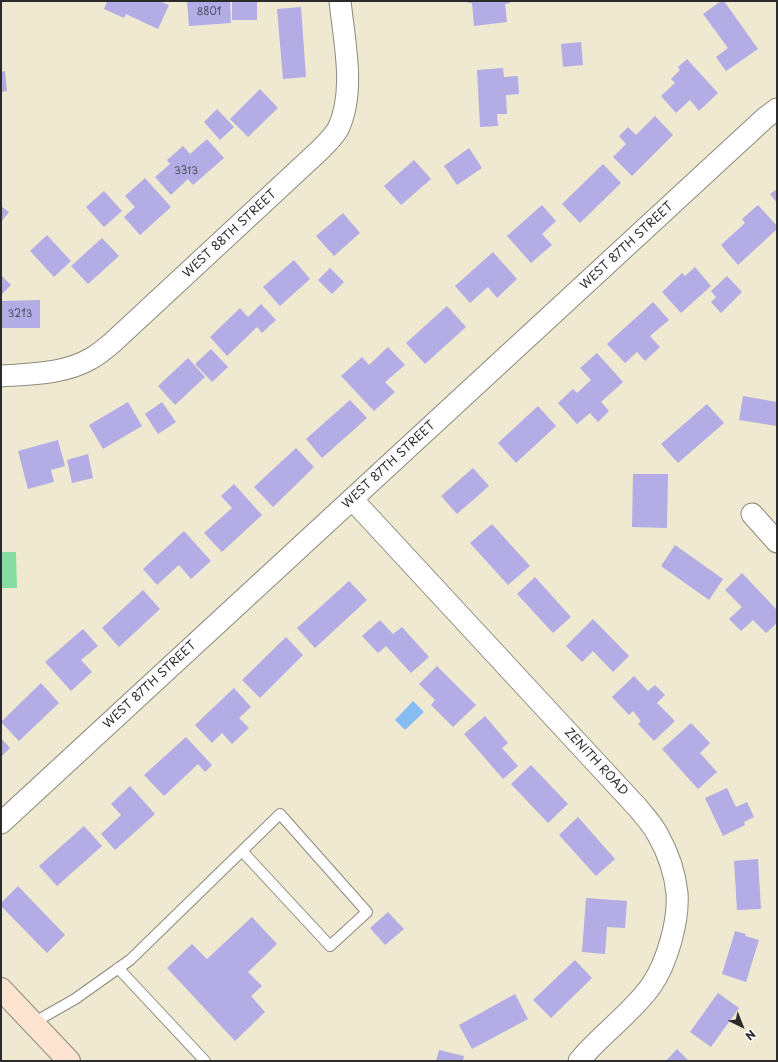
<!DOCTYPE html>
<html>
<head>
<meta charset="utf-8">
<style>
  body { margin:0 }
  #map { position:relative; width:778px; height:1062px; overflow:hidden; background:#eee9d0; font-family:"Playpen Sans",sans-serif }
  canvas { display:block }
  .frame { position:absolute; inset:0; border:2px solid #2b2b2b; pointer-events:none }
  .north { position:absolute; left:722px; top:1006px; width:40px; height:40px; -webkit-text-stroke:3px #fff; paint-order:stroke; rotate:137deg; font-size:11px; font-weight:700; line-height:16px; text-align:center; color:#2b2b2b }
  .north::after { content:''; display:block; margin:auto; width:14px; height:18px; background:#2b2b2b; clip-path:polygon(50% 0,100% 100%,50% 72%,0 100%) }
</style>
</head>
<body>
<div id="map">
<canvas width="778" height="1062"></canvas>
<div class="frame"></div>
<div class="north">N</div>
</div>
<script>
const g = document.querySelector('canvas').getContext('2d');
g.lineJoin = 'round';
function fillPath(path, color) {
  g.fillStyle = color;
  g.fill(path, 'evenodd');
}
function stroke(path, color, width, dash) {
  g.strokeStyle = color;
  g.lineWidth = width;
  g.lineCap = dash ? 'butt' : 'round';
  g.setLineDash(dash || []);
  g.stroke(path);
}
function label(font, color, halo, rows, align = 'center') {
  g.font = font + ' "Playpen Sans",sans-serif';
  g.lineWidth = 3;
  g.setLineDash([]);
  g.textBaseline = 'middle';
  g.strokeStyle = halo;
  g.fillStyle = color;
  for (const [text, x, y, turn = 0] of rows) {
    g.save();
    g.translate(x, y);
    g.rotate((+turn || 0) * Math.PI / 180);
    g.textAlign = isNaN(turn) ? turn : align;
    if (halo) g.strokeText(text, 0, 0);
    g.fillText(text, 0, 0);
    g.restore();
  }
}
fillPath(new Path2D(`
  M1 552H16L17 588H1Z`), '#86dda1');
fillPath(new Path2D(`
  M413 701 424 712 405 730 395 720Z`), '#85bcf4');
fillPath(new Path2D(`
  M107 1H159L169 5 158 29 126 14 124 18 104 9Z
  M187 1H230L231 23 189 26Z
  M232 1H257V20H232Z
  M468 1H510V3L505 4 507 22 474 26 472 3H468Z
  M721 1H724L758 49 726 71 716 57 728 48 703 14Z
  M301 7 306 77 283 79 277 9Z
  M581 42 583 65 563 67 561 44Z
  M687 59 718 93 699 111 690 100 676 113 661 96 675 83 671 79 680 70 678 67Z
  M503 68 504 77 518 76 519 94 506 95 507 114H497L498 126 480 127 477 70Z
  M5 71 7 91 1 92V72Z
  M260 89 278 108 248 137 230 119Z
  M217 109 234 127 220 140 204 122Z
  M655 116 673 135 632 176 613 157 626 144 619 136 628 127 636 135Z
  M207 139 224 158 193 185 188 179 171 195 155 177 170 164 167 160 183 146 190 154Z
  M469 148 482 168 457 185 444 166Z
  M414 160 431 179 401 205 384 186Z
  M603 164 621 183 580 223 562 204Z
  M145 178 171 207 140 235 124 217 135 207 125 196Z
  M777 189V203L770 194Z
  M104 191 122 211 104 227 86 207Z
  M542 205 556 221 542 234 552 245 531 263 507 236Z
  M758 205 777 226V229L738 265 721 245 745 223 742 219Z
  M1 206 9 212 1 222Z
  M343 213 360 233 334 256 316 236Z
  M47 235 71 261 54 277 30 251Z
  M102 238 119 256 88 284 71 266Z
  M493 252 517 279 497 298 488 287 470 303 455 286Z
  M294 260 310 279 280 306 263 287Z
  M695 267 711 286 681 313 662 292 682 273 685 276Z
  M330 268 344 282 332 294 318 280Z
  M1 275 11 285 1 295Z
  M727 276 742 292 721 313 711 302 716 297 711 291Z
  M40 300V328H1V301Z
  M653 302 669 320 650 336 660 347 645 361 637 352 625 363 607 344Z
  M261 304 276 320 262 333 257 327 227 356 210 337 240 308 248 317Z
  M447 306 466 327 425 364 406 343Z
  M388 347 405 365 385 382 395 392 374 411 341 376 362 357 369 365Z
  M211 349 228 367 212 382 195 364Z
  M597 353 623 382 601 402 609 411 598 422 590 413 577 424 558 403 573 389 577 393 591 380 580 368Z
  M188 358 205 377 175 405 158 386Z
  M743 396 777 402V426L739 420Z
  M350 400 367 418 322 458 306 439Z
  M128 402 142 426 103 449 89 425Z
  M162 402 176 422 158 434 145 414Z
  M707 404 724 423 678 463 661 444Z
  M538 406 556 426 516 463 498 443Z
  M58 440 65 466 51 470 54 482 28 489 18 451Z
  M296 448 314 467 273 507 254 487Z
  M88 454 93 478 72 483 67 460Z
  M473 468 489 486 457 514 441 496Z
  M633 474H668L667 528 632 527Z
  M234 484 262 515 222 552 204 533 232 508 221 496Z
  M492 524 530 566 508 585 470 543Z
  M184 531 211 561 191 579 179 565 157 585 143 569Z
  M675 545 723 579 709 600 661 566Z
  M742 573 777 610V623L766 633 753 620 741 631 729 619 742 607 725 590Z
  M535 577 571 617 553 633 517 594Z
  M349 581 367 600 315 648 297 628Z
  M143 590 160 609 119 647 102 628Z
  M593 619 629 656 613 672 593 651 582 662 566 646Z
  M380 620 393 634 402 627 429 657 411 673 386 646 378 653 362 636Z
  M83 629 98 646 81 660 92 672 71 691 45 662Z
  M286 637 303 655 260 698 242 680Z
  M437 666 476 705 453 727 431 705 435 700 419 684Z
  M634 676 648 691 655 685 665 695 657 703 675 721 654 741 638 724 641 721 633 711 629 715 612 697Z
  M41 683 59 703 19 741 1 722Z
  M234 688 251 707 239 718 249 728 232 744 222 733 212 743 195 725Z
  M485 716 508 743 502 748 518 766 503 779 464 734Z
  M691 723 710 743 700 753 717 772 698 789 662 749Z
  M186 737 212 765 205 772 198 764 164 796 144 775Z
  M1 738 10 748 1 757Z
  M531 765 568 804 548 823 511 784Z
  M130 786 155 814 115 850 101 834 121 815 111 804Z
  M727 788 736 807 747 802 754 817 744 822 745 825 723 836 705 798Z
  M578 817 615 859 596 876 559 835Z
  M84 826 102 846 57 886 39 866Z
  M758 859 761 909 737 910 734 861Z
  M18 886 65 935 47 953 1 906V903Z
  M586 898 627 901 625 928 607 927 605 954 582 952Z
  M388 912 404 929 385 945 370 928Z
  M252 917 277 944 248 972 262 986 251 996 265 1012 235 1041 167 968 192 944 207 959Z
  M735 931 746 934 745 936 759 940 746 982 722 974Z
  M575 960 592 978 551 1018 533 1000Z
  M718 993 739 1008 711 1047 690 1032Z
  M515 994 528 1019 472 1049 459 1025Z
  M677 1049 689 1061H666Z
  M439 1050 464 1056 463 1061H436Z`), '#b3ace5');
const lane = new Path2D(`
  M118 968 205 1061
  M33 1023 75 999 130 960 280 814 367 912 330 946 242 851`);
const street = new Path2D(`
  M1 376C32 374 65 374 92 358 99 354 106 348 112 343L320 150C326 144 334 136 338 129 356 92 344 40 340 1
  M352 499 638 808C645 817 653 825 658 835 668 853 675 873 677 893 679 921 667 963 651 986 631 1014 601 1034 579 1061
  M752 514 777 542
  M1 823 765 118 777 109`);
const secondary = new Path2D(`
  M1 989 69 1061`);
stroke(lane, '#8c8a7e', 12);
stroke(street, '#8c8a7e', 23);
stroke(secondary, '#8c8a7e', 24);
stroke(lane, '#fff', 10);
stroke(street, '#fff', 21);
stroke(secondary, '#fde4d1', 22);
label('10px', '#4d4b5a', null, [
  ["8801",209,12],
  ["3313",186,171],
  ["3213",20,314]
]);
label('12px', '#2b2b2b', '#fff', [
  ["WEST 88TH STREET",230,234,-43],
  ["WEST 87TH STREET",627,246,-43],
  ["WEST 87TH STREET",389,465,-43],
  ["WEST 87TH STREET",150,685,-43],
  ["ZENITH ROAD",596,762,47]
]);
</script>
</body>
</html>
